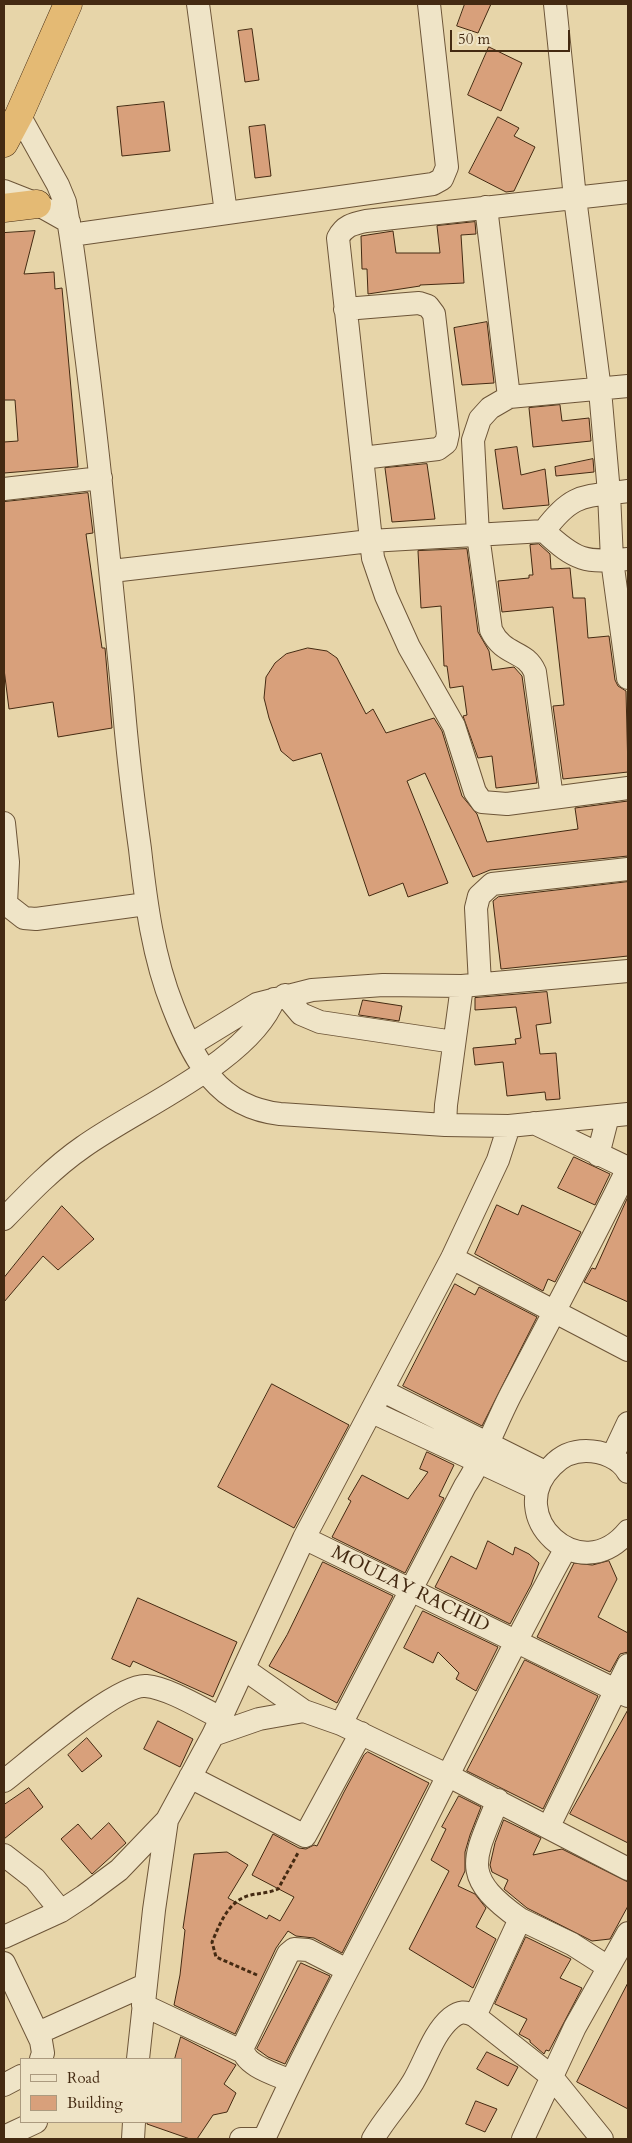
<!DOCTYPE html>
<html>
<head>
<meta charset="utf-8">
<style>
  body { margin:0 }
  #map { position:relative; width:632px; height:2143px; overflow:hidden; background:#e7d5a9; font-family:Cardo,serif }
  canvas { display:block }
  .frame { position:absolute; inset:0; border:5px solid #442a12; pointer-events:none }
  .legend { position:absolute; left:20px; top:2058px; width:162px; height:65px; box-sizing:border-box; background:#efe4c7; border:1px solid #ab9a7f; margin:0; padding:6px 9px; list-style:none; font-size:15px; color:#442a12 }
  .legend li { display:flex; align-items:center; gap:10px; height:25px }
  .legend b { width:25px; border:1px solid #ab9a7f }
  .scale { position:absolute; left:450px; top:30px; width:120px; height:22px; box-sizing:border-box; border:2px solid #442a12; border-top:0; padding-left:6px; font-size:15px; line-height:18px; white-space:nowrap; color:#442a12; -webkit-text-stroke:4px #efe4c7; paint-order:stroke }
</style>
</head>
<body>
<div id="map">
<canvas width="632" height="2143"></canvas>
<div class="frame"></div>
<ul class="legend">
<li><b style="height:6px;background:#efe4c7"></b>Road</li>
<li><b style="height:14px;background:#d8a07b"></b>Building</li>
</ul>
<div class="scale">50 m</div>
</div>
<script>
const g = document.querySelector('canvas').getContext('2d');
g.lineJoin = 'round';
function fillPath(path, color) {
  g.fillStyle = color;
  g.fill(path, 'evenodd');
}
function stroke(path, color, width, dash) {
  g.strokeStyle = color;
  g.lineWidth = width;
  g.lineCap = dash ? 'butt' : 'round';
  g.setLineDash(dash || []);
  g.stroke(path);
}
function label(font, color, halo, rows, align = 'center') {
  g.font = font + ' Cardo,serif';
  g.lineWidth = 4.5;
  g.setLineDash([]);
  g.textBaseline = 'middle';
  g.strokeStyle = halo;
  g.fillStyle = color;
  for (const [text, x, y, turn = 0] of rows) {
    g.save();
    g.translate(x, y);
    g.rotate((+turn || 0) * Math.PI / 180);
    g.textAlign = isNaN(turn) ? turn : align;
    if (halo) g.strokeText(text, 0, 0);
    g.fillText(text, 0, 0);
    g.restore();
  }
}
const building = new Path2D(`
  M465 4H491L478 33 457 26Z
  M252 29 259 80 245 82 238 31Z
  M489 47 522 63 501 111 468 95Z
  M164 102 170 151 122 156 117 107Z
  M498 117 519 128 514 136 535 147 514 191 506 192 469 173Z
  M265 125 271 176 255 178 249 127Z
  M475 222 476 234 461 235 464 283 420 285V286L368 294 367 269H362L361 236 393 231 396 253H440L437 226Z
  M35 231 24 274 54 272 55 289 62 288 78 467 4 473V442L18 441 15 400H4V233Z
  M487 322 494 383 462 385 454 328Z
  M560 405 562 421 589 418 591 441 533 447 529 408Z
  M517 447 521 475 545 469 549 505 503 509 495 450Z
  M593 459 594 472 556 476 555 467Z
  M427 464 435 519 392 522 385 468Z
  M88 493 93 533 86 534 89 556 102 648H105L112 728 58 737 53 702 9 709 4 669V502Z
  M539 544 550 554 551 569 570 568 573 598H585L588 638 609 636 615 680 618 686 626 691 628 772 563 779 553 706 564 705 553 607 502 612 498 581 529 578V575H533L530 545Z
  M467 549 478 632 489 651 492 670 514 667 522 676 537 783 496 788 492 756 478 758 463 716 467 715 463 686 450 688 447 666H444L441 606 421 608 418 551Z
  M308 648 327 651 337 658 366 714 373 709 386 733 434 718 442 731 462 796 477 814 487 842 578 829 575 808 628 801V856L490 870 473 877 425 773 407 781 448 883 408 897 403 883 369 896 321 753 293 761 281 751 269 718 264 698 266 677 275 663 286 654Z
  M628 882V956L501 969 493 901 498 897Z
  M547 992 551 1023 536 1025 540 1054 556 1053 560 1099 546 1100 545 1092 507 1096 503 1062 475 1065 473 1048 516 1044 515 1039 521 1038 516 1007 475 1010V998Z
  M363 1000 402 1006 399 1021 359 1015Z
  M574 1157 610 1174 595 1205 558 1188Z
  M628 1197V1302L584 1282 592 1268 595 1269Z
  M497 1205 518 1215 522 1205 581 1232 555 1282 548 1279 543 1291 475 1254Z
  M62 1206 94 1239 58 1270 43 1256 4 1302V1278Z
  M455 1284 475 1295 479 1287 537 1317 482 1426 403 1386Z
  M272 1384 349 1425 294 1528 218 1487Z
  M427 1452 454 1465 439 1496 444 1498 405 1573 332 1537 351 1501 348 1499 362 1475 408 1499 428 1472 420 1469Z
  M488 1541 513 1555 515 1547 529 1554 539 1563 531 1585 510 1624 435 1587 451 1556 476 1569Z
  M609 1561 617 1579 598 1617 628 1633V1652L620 1654 610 1672 537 1637 574 1563 592 1565Z
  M323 1562 393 1596 337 1703 269 1666 287 1635Z
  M138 1598 237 1642 213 1697 133 1661 130 1667 112 1659Z
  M423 1611 498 1647 476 1691 456 1679 459 1673 438 1652 433 1663 404 1648Z
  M525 1660 598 1696 543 1809 467 1771Z
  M628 1710V1843L570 1814Z
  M158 1721 193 1739 180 1767 144 1749Z
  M87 1738 102 1756 82 1772 68 1755Z
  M368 1752 429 1783 342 1953 314 1938 296 1936 288 1931 276 1948 235 2034 174 2005 180 1975 185 1930 183 1928 194 1854 227 1852 248 1865 228 1898 267 1919 269 1915 280 1921 294 1897 252 1875 273 1834 299 1848 306 1849 314 1845 317 1846 344 1792 364 1755Z
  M29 1788 43 1807 4 1839V1805Z
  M459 1796 481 1807 470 1835 465 1852V1871L458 1886 475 1894 486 1908 476 1927 496 1939 473 1988 409 1949 449 1871 431 1860 446 1829 442 1827Z
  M504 1820 541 1838 533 1855 562 1849 628 1882V1906L610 1939 592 1941 527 1908 504 1889 508 1880 492 1872 490 1865 495 1843Z
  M109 1823 126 1843 92 1874 61 1839 78 1824 91 1839Z
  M526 1937 571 1959 560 1978 582 1988 549 2051 546 2050 544 2054 530 2042V2040L519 2034 527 2019 495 2004Z
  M301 1963 330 1976 285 2064 268 2057 257 2049Z
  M628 1983V2109L577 2082Z
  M181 2037 236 2065 224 2084 236 2093 227 2112 213 2115 197 2139H190L147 2124V2122H181V2059H175Z
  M487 2052 518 2067 508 2086 477 2069Z
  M476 2101 497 2109 485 2132 466 2124Z`);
fillPath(building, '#d8a07b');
stroke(building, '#442a12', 1);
const minor = new Path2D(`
  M198 4 226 213
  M555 4 575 198 600 390 609 493 612 560 628 678
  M19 115 58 185 65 202C75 255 80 308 87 362 101 474 112 586 123 698 127 749 133 799 140 849 146 903 153 957 173 1007 194 1061 218 1107 280 1114L445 1125 509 1126 628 1114
  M4 191 37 204 69 222
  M628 192 366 221C352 224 344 226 338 238L373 558 386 596 409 647 454 726 475 792 482 802 507 804 628 788
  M486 207 509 397
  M71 235 433 184 442 179 447 167 429 4
  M345 309 419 303 428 306 434 314 448 434 446 443 438 449 362 458
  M4 489 101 478
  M628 491C584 497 573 492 544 531 576 561 585 563 628 559
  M112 571 370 541 544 531
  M552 798 535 672C525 649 504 657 491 630L478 535 473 440 480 419 490 408 509 397 628 386
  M4 823 8 862 6 904 24 918 36 919 146 904
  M480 984 476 908 479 896 492 884 628 869
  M285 995 301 1014 320 1022 454 1042
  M190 1045 257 1004 312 990 383 985 462 986 628 971
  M534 1123 628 1168
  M445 1125 446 1105 462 986
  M598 1155 608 1116
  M4 1219C28 1194 54 1167 83 1147 137 1108 250 1061 274 999
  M452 1258 628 1350
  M383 1391 545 1472
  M372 1412 537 1489
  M612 1457 628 1423
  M628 1472C620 1458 602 1451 586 1451 572 1451 561 1456 552 1466 502 1515 580 1590 628 1531
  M304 1538 628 1696
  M244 1669 304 1711
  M341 1724 465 1486C484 1457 495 1425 511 1394 550 1319 591 1244 628 1168
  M213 1735 259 1719 304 1711 341 1724 447 1775 628 1869
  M190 1777 305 1836 361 1733
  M4 1781C29 1762 118 1683 146 1686 168 1688 199 1707 219 1717
  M498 1800C473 1861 460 1876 520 1919
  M549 1826 628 1665
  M4 1855 35 1879 61 1911
  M4 1937 61 1911 84 1896 119 1870 167 1820 213 1735 304 1538 452 1258 498 1160 509 1126
  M4 1963 41 2041 43 2053 41 2059
  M143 2005 243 2052
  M475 2016 520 1919 572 1944 608 1967
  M38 2033 145 1985
  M138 2059 154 1910 167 1820
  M291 2081C277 2075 242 2065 243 2047L288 1954 294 1949 308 1950 347 1970
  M4 2085 21 2076
  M4 2137 36 2122
  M133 2139 134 2122
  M241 2139H259
  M264 2139C311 2035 367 1935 419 1833 467 1738 514 1642 566 1548
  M373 2139C385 2118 401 2102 413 2082 425 2062 433 2033 451 2018 460 2011 465 2011 475 2016L551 2076 602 2139
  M523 2139 575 2027 628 1933`);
const highway = new Path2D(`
  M4 143 19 115 68 4
  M4 208 37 204`);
stroke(minor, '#6d5538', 24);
stroke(highway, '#442a12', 29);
stroke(new Path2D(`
  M257 1975 216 1957 212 1942C220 1924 228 1900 251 1895 260 1893 269 1893 278 1889L298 1853`), '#442a12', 3, [4, 2.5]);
stroke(minor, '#efe4c7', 22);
stroke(highway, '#e4ba74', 28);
label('19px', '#442a12', '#efe4c7', [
  ["MOULAY RACHID",410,1590,26]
]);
</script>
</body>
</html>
